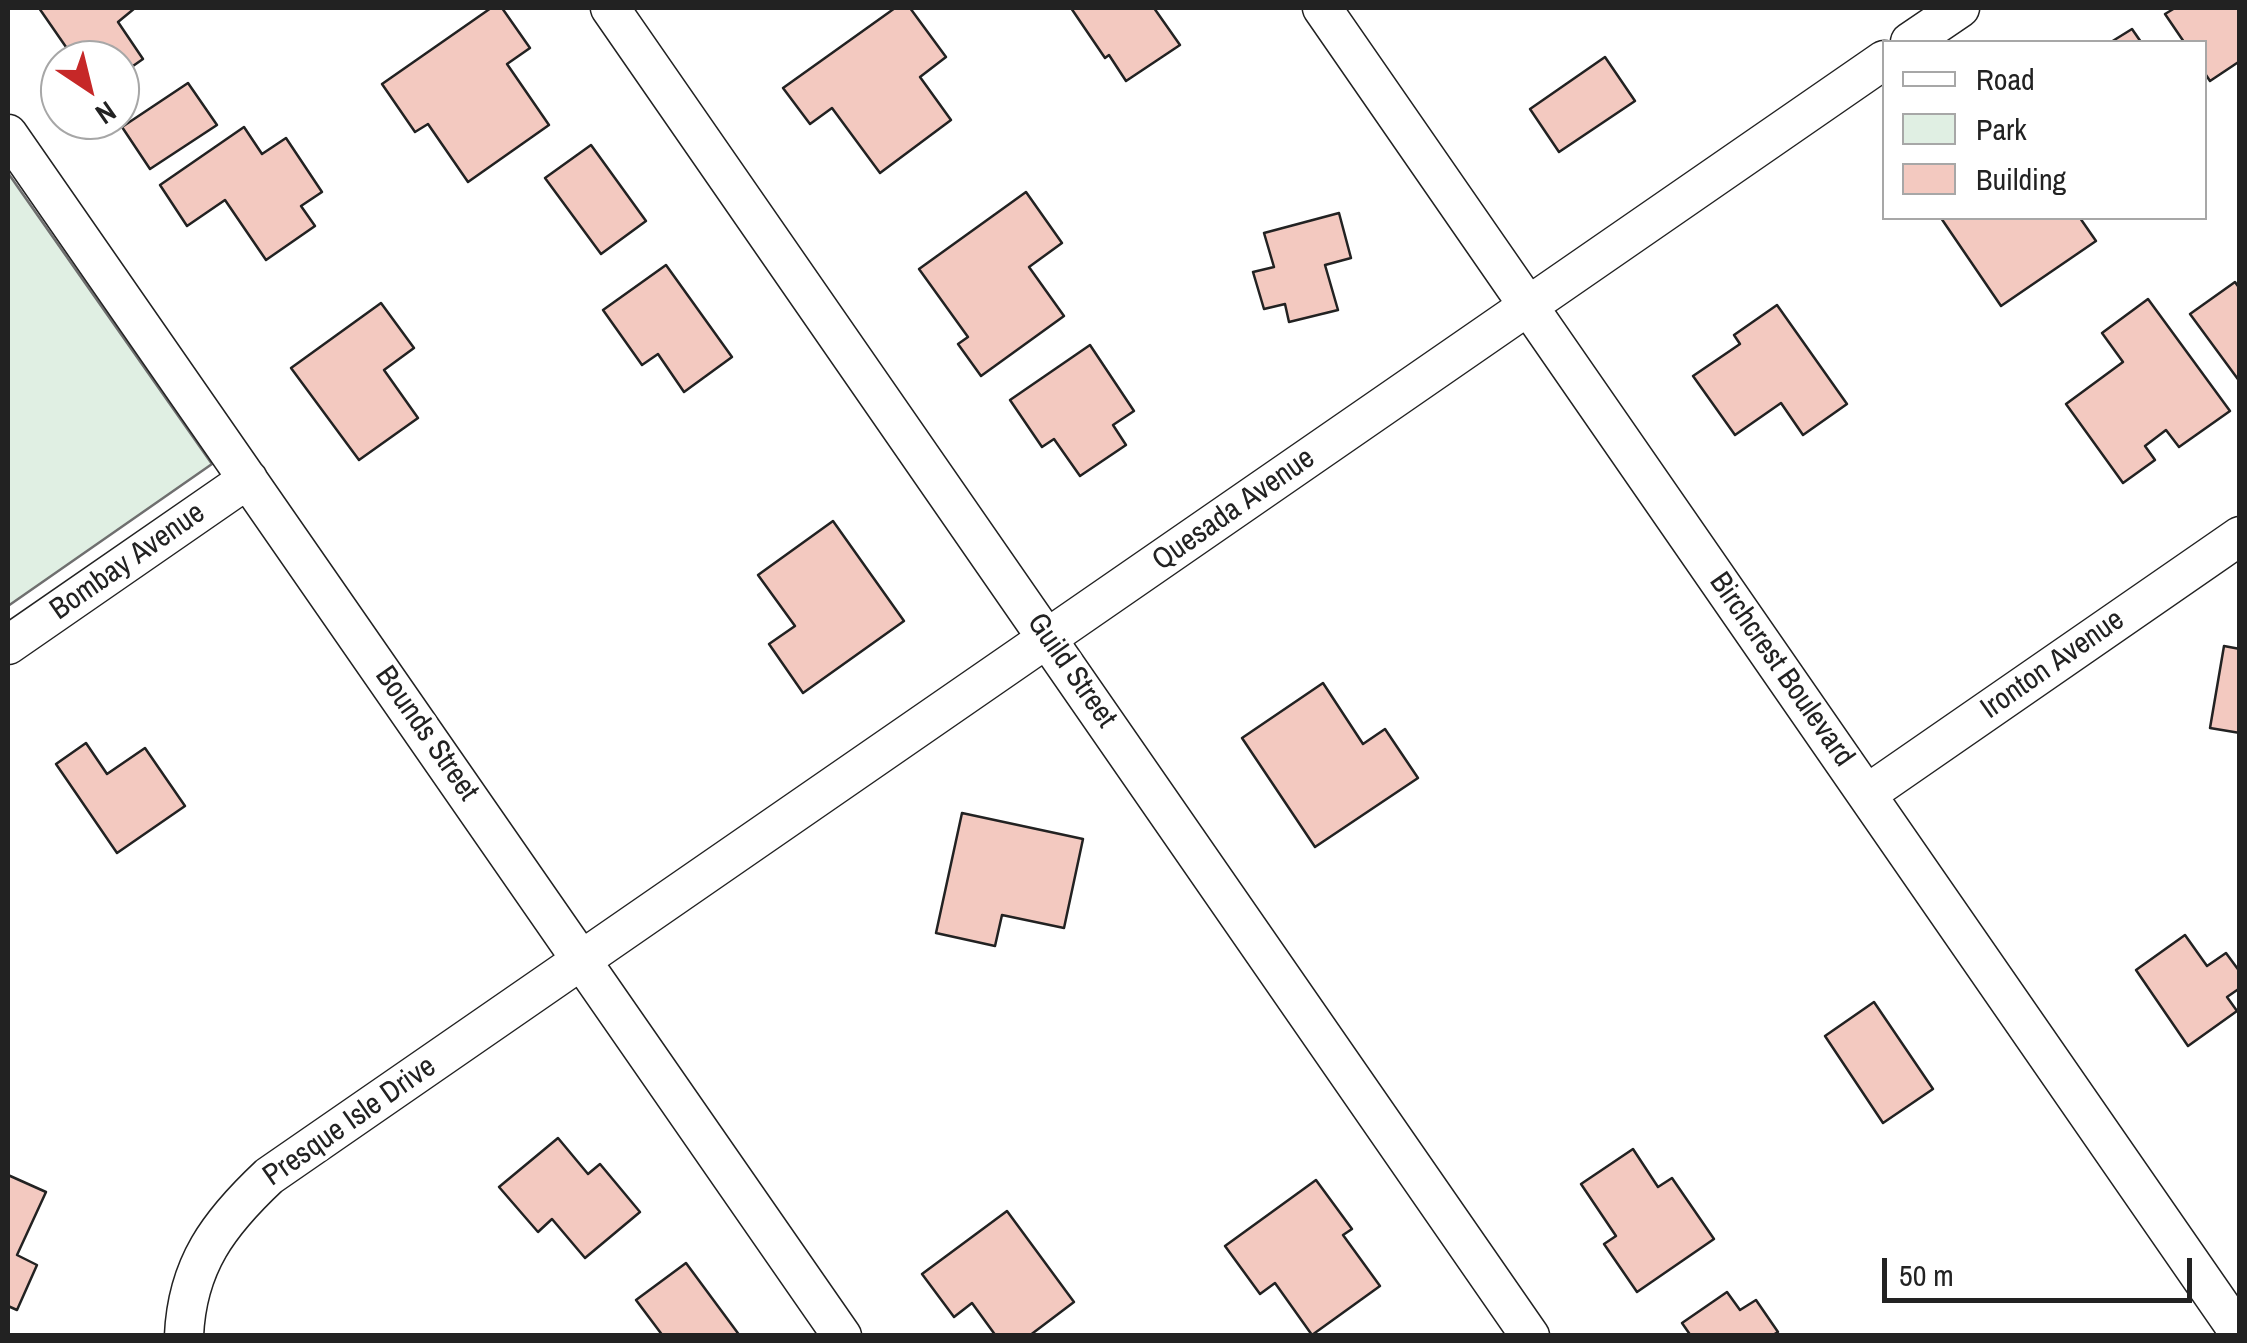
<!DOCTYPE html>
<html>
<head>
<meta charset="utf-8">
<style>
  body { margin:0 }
  #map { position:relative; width:2247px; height:1343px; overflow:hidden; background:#fff; font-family:"Archivo Narrow",sans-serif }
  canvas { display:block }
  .frame { position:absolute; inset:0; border:10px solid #222; pointer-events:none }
  .legend { position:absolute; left:1882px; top:40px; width:325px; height:180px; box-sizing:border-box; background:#fff; border:2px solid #a7a7a7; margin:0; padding:12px 18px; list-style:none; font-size:30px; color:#222 }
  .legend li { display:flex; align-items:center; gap:20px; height:50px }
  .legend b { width:50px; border:2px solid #a7a7a7 }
  .north { position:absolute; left:40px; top:40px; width:100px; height:100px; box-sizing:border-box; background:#fff; border:2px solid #a7a7a7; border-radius:50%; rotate:145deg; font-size:28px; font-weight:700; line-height:40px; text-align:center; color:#222 }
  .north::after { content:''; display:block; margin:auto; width:35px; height:45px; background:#c62828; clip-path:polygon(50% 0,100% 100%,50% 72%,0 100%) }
  .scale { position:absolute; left:1882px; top:1258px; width:310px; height:45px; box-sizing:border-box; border:5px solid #222; border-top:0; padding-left:12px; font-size:30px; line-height:35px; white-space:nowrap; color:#222; -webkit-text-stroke:8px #fff; paint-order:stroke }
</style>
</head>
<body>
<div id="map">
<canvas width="2247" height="1343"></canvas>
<div class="frame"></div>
<ul class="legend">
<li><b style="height:12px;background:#fff"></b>Road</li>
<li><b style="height:28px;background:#e0efe3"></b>Park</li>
<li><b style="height:28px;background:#f3c9c0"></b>Building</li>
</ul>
<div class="north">N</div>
<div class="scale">50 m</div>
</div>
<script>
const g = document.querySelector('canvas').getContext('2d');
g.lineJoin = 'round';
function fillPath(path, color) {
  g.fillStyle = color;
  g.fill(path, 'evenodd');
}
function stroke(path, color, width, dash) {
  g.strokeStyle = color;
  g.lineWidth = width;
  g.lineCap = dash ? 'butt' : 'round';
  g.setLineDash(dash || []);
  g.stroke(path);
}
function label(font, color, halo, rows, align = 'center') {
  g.font = font + ' "Archivo Narrow",sans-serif';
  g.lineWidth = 8;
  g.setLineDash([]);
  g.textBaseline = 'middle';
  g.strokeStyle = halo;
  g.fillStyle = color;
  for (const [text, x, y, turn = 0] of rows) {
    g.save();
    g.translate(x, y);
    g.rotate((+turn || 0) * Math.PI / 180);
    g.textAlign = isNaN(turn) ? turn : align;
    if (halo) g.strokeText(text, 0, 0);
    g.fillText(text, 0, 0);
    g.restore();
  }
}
const green = new Path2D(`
  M8 173 212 464 8 606Z`);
fillPath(green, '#e0efe3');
stroke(green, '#6f6f6f', 2.5);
const building = new Path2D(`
  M39 8H135L118 22 143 59 120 75V60H75Z
  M491 8H502L530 48 507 64 549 125 468 182 428 124 415 132 382 84Z
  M895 8H910L946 57 920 77 951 120 880 173 832 108 810 124 783 88Z
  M1071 8H1154L1180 45 1126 81 1109 55 1105 58Z
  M2175 8H2240V61L2210 81 2204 72V42H2184L2165 14Z
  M2132 29 2141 42H2111Z
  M1605 57 1635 101 1559 152 1530 109Z
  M188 83 217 125 150 169 122 127Z
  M244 127 262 154 286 138 322 192 301 206 315 226 266 260 225 200 187 226 160 185Z
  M591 145 646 221 601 254 545 178Z
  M1026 192 1062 243 1029 267 1064 316 981 376 958 344 968 337 919 269Z
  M1339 213 1351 258 1325 265 1338 310 1289 322 1285 304 1264 309 1253 272 1274 267 1264 233Z
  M1941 218H2080L2096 241 2001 306Z
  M666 265 732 357 684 392 658 354 642 365 603 310Z
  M2235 282 2240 289V382L2190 314Z
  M2148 299 2230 411 2179 447 2166 430 2145 446 2155 460 2123 483 2066 404 2123 362 2102 333Z
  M381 303 414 348 384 370 418 418 359 460 291 368Z
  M1777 305 1847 404 1803 435 1781 403 1735 435 1693 376 1740 344 1734 335Z
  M1090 345 1134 411 1113 425 1126 445 1080 476 1054 439 1042 447 1010 400Z
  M833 521 904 621 803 693 769 644 795 626 758 575Z
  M2224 646 2240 649V733L2210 728Z
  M1323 683 1363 744 1385 729 1418 778 1315 847 1242 738Z
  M86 743 107 774 145 748 185 806 117 853 56 764Z
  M962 813 1083 839 1064 928 1002 915 995 946 936 933Z
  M2185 935 2207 966 2226 953 2240 972V988L2227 997 2237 1011 2188 1046 2136 970Z
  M1874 1002 1933 1089 1883 1123 1825 1036Z
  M558 1138 588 1174 600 1164 640 1212 585 1258 552 1219 538 1232 499 1187Z
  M1633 1149 1658 1187 1672 1178 1714 1239 1637 1292 1604 1244 1616 1236 1581 1184Z
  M8 1175 46 1192 17 1255 37 1265 17 1310 8 1306Z
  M1316 1180 1352 1229 1343 1235 1380 1286 1312 1335 1275 1283 1260 1294 1225 1246Z
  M1007 1211 1074 1302 1029 1336H996L972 1303 954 1317 922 1274Z
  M686 1263 740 1336H663L636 1300Z
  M1727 1292 1740 1310 1756 1300 1778 1332 1771 1336H1691L1682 1323Z`);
fillPath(building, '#f3c9c0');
stroke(building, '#222', 2.5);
const minor = new Path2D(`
  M610 8 1530 1336
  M1322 8 2240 1334
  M1910 42 1960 8
  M8 134 842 1336
  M8 645 248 479
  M1867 794 2240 536
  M184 1336C187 1265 219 1223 269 1176L1884 60`);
stroke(minor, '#222', 41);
stroke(minor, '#fff', 38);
label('30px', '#222', '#fff', [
  ["Quesada Avenue",1234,510,-35],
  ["Bombay Avenue",128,562,-35],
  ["Ironton Avenue",2053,665,-35],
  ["Birchcrest Boulevard",1781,670,55],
  ["Guild Street",1071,671,55],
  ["Bounds Street",426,734,55],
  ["Presque Isle Drive",350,1122,-35]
]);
</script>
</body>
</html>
